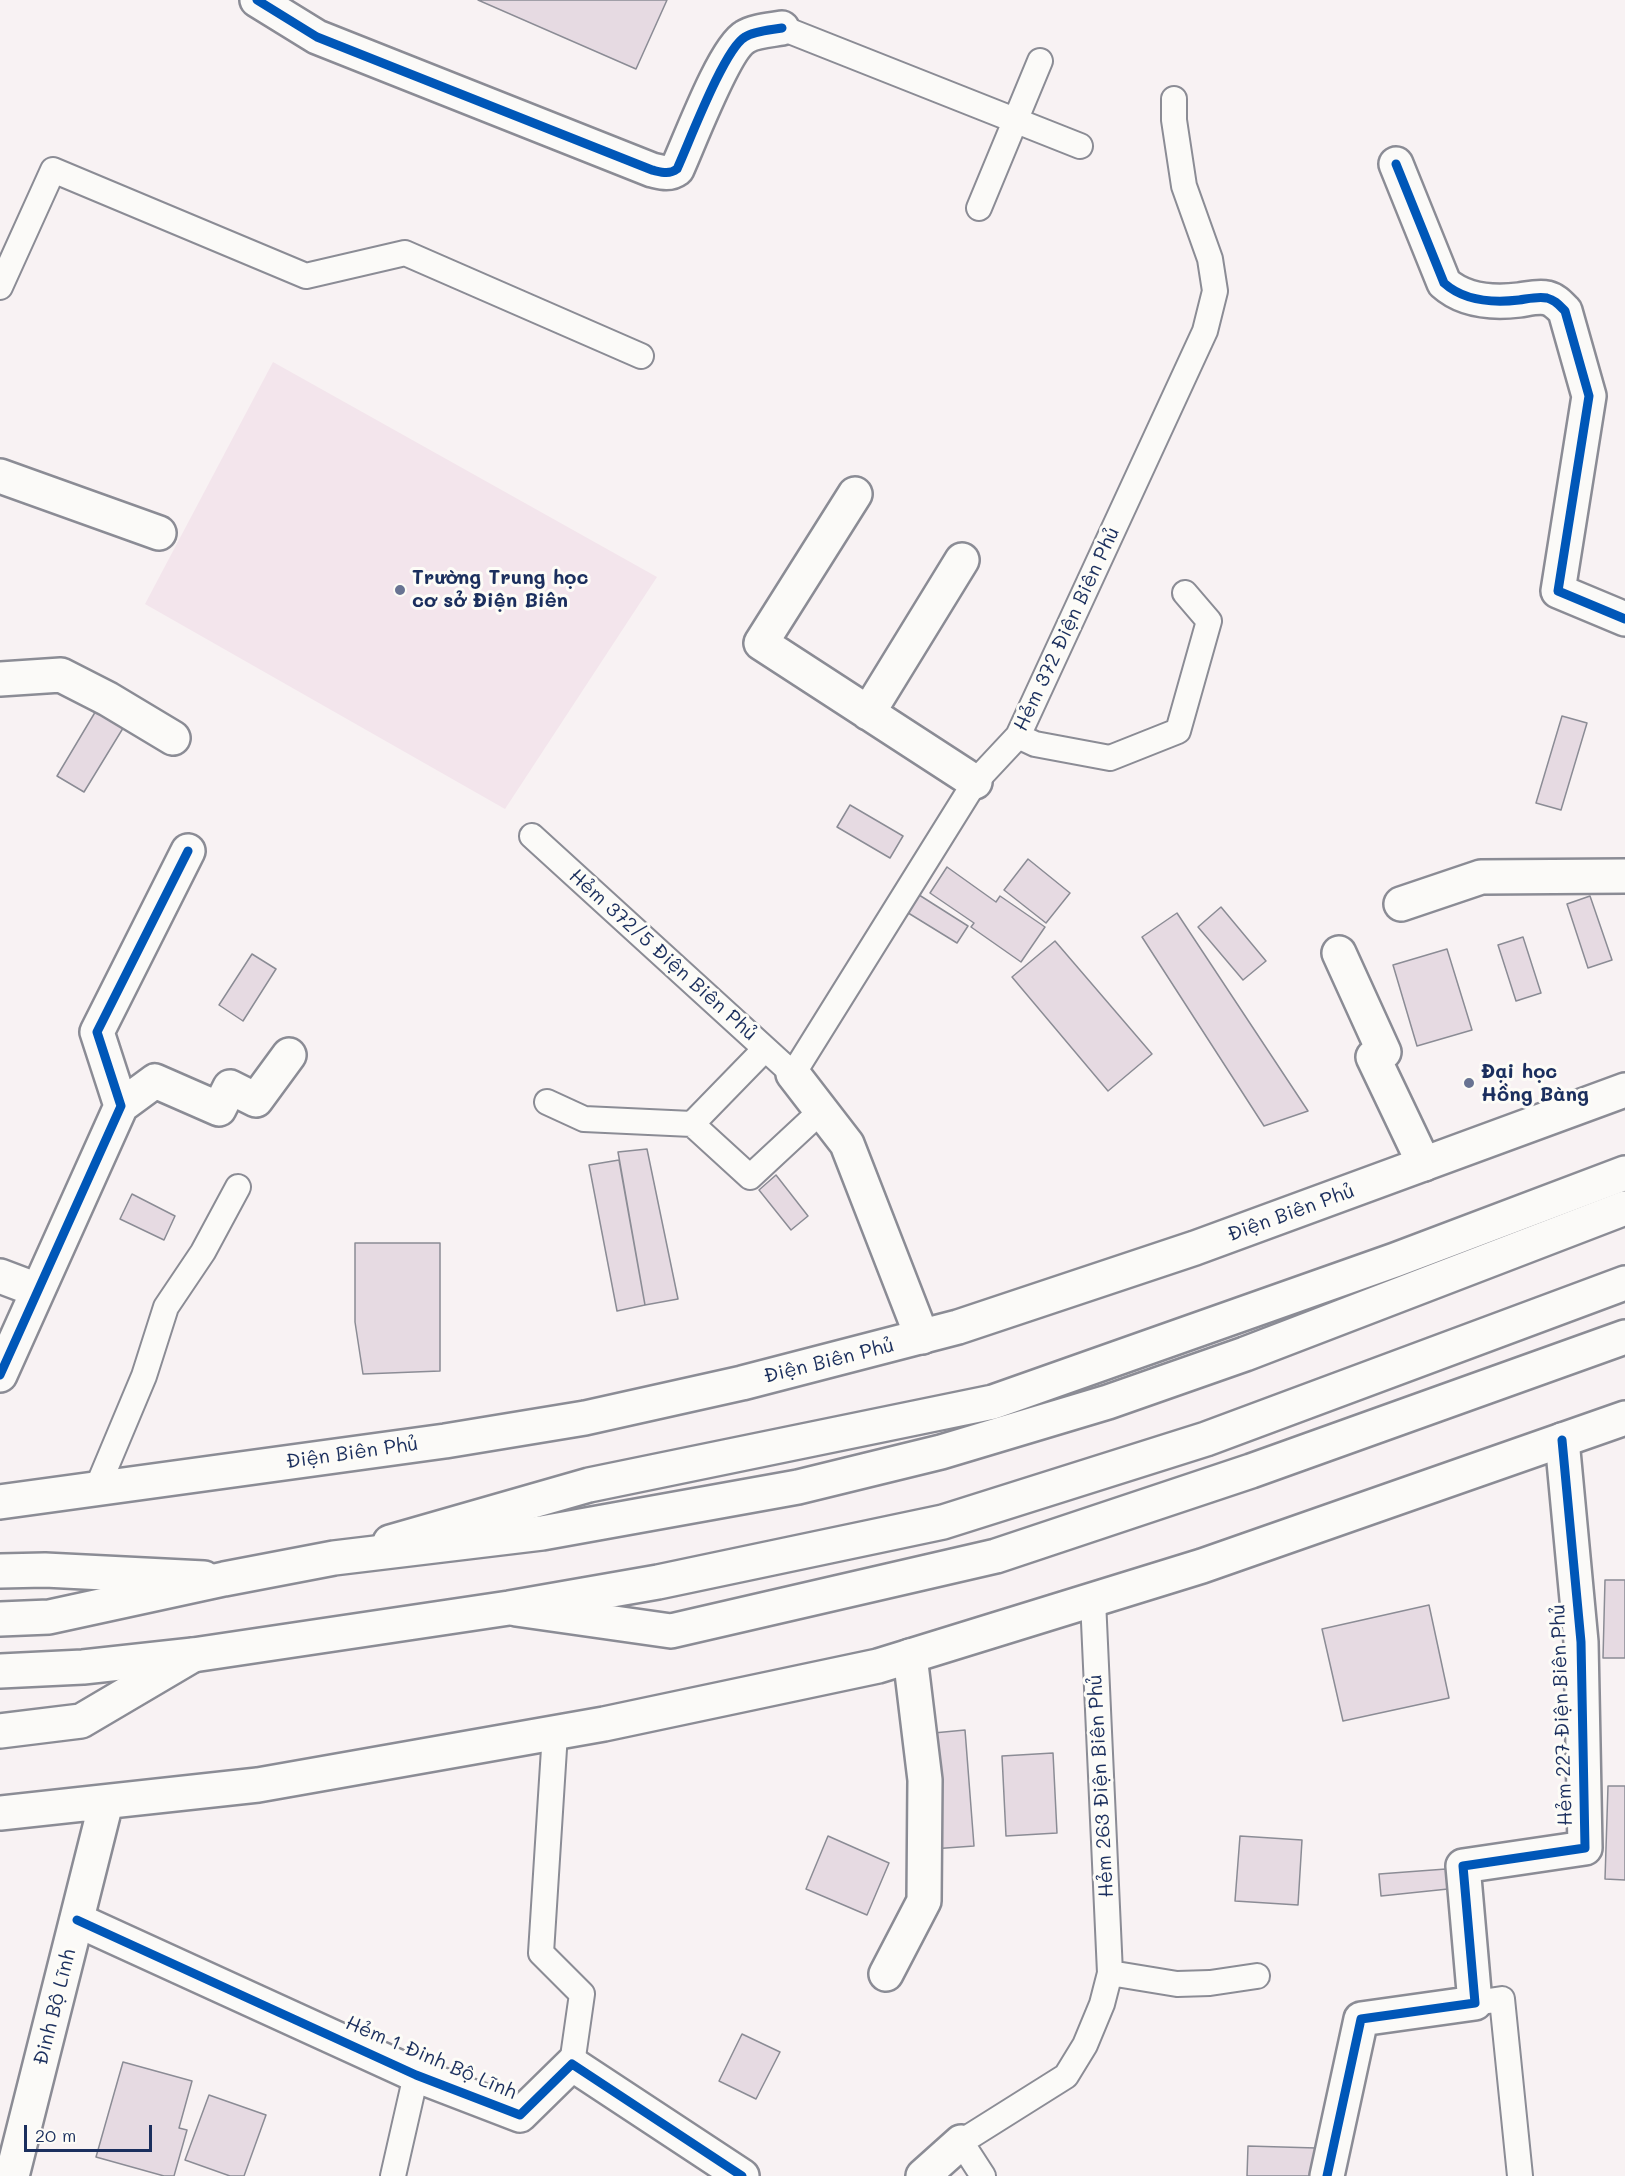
<!DOCTYPE html>
<html>
<head>
<meta charset="utf-8">
<style>
  body { margin:0 }
  #map { position:relative; width:1625px; height:2176px; overflow:hidden; background:#f8f2f3; font-family:Mali,sans-serif }
  canvas { display:block }
  .scale { position:absolute; left:24px; top:2125px; width:128px; height:27px; box-sizing:border-box; border:3px solid #1b2f5e; border-top:0; padding-left:8px; font-size:18px; line-height:21px; white-space:nowrap; color:#1b2f5e; -webkit-text-stroke:4px #fdfcf7; paint-order:stroke }
</style>
</head>
<body>
<div id="map">
<canvas width="1625" height="2176"></canvas>
<div class="scale">20 m</div>
</div>
<script>
const g = document.querySelector('canvas').getContext('2d');
g.lineJoin = 'round';
function fillPath(path, color) {
  g.fillStyle = color;
  g.fill(path, 'evenodd');
}
function stroke(path, color, width, dash) {
  g.strokeStyle = color;
  g.lineWidth = width;
  g.lineCap = dash ? 'butt' : 'round';
  g.setLineDash(dash || []);
  g.stroke(path);
}
function label(font, color, halo, rows, align = 'center') {
  g.font = font + ' Mali,sans-serif';
  g.lineWidth = 6;
  g.setLineDash([]);
  g.textBaseline = 'middle';
  g.strokeStyle = halo;
  g.fillStyle = color;
  for (const [text, x, y, turn = 0] of rows) {
    g.save();
    g.translate(x, y);
    g.rotate((+turn || 0) * Math.PI / 180);
    g.textAlign = isNaN(turn) ? turn : align;
    if (halo) g.strokeText(text, 0, 0);
    g.fillText(text, 0, 0);
    g.restore();
  }
}
fillPath(new Path2D(`
  M273 362 657 577 505 809 145 604Z`), '#f3e5ec');
const building = new Path2D(`
  M478 0H667L636 69Z
  M100 704 128 720 84 792 57 776Z
  M1562 716 1587 723 1561 810 1536 803Z
  M850 805 903 836 890 858 837 827Z
  M1028 859 1070 893 1046 923 1004 890Z
  M947 867 996 902 1000 896 1045 927 1021 962 971 927 974 923 930 893Z
  M916 893 968 926 957 943 905 911Z
  M1590 896 1612 960 1588 968 1567 904Z
  M1221 907 1266 961 1243 980 1198 927Z
  M1177 913 1308 1111 1264 1126 1142 937Z
  M1523 937 1541 993 1516 1001 1498 945Z
  M1055 941 1152 1054 1108 1091 1012 977Z
  M1447 949 1472 1030 1417 1046 1393 965Z
  M252 954 276 969 243 1021 219 1005Z
  M647 1149 678 1299 645 1305 618 1152Z
  M619 1160 645 1305 617 1311 589 1165Z
  M776 1175 808 1216 791 1230 759 1190Z
  M132 1194 175 1216 164 1240 120 1219Z
  M355 1243H440V1371L363 1374 355 1322Z
  M1605 1580H1625V1658H1603Z
  M1429 1605 1449 1698 1343 1721 1322 1629Z
  M965 1730 974 1846 932 1849 923 1734Z
  M1053 1753 1057 1833 1006 1836 1002 1756Z
  M1608 1786H1625V1880L1605 1879Z
  M828 1836 889 1863 867 1915 806 1889Z
  M1240 1836 1302 1840 1298 1905 1235 1901Z
  M1446 1869 1448 1889 1381 1896 1379 1874Z
  M742 2034 780 2052 756 2099 719 2081Z
  M123 2062 192 2081 179 2128 187 2130 174 2176H164L96 2157Z
  M209 2095 266 2115 244 2176H230L185 2160Z
  M1248 2146 1316 2148 1315 2176H1247Z`);
fillPath(building, '#e6dae2');
stroke(building, '#8b8c95', 1.5);
const lane = new Path2D(`
  M782 28 1080 146
  M979 208 1040 61
  M0 287 53 170 306 276 405 253 641 356
  M1018 736 1035 744 1110 758 1178 731 1209 621 1185 593
  M532 836 793 1074 975 782 1018 736 1205 331 1215 291 1210 259 1184 186 1174 120V99
  M547 1102 584 1119 692 1124 765 1049
  M692 1124 750 1177 821 1111
  M97 1488 144 1376 166 1307 203 1252 238 1187
  M555 1733 541 1953 582 1994 572 2064
  M1110 1973 1177 1984 1210 1983 1257 1976
  M1475 2003 1502 1999 1520 2176
  M393 2176 416 2075
  M983 2176 961 2142 1066 2076 1085 2045 1102 2004 1110 1973 1093 1600`);
const street = new Path2D(`
  M257 0 317 37 652 170C661 172 669 175 677 169 689 143 724 49 745 37 754 31 771 30 782 28
  M1396 164 1444 283C1464 301 1493 303 1519 300 1527 299 1538 296 1547 298 1555 300 1559 305 1565 311L1589 396 1558 591 1625 619
  M0 476 159 533
  M855 494 761 643 975 782
  M0 679 61 675 108 699 173 738
  M868 713 962 560
  M1401 904 1481 877 1625 876
  M1339 953 1384 1052 1373 1057 1424 1164
  M793 1074 847 1144 922 1337
  M121 1106 155 1081 219 1109 230 1087 256 1100 289 1055
  M0 1276 37 1290
  M0 1375 121 1106 97 1032 188 851
  M77 1920 416 2075 520 2115 572 2064 742 2176
  M886 1974 924 1901 925 1780 910 1656
  M923 2176 961 2142
  M1327 2176 1361 2019 1475 2003 1463 1866 1585 1848 1581 1642 1562 1440`);
const primary = new Path2D(`
  M0 1502 445 1441 585 1418 742 1383 958 1327 1195 1248 1625 1090
  M390 1542 589 1485 993 1402 1395 1260 1625 1173
  M0 1571 45 1570 204 1578
  M516 1609 671 1631 996 1556 1251 1471 1625 1337
  M0 1731 81 1721 193 1655
  M0 1813 258 1785 604 1724 878 1666 1202 1566 1625 1418
  M12 2176 106 1803`);
const highway = new Path2D(`
  M0 1619 49 1617 224 1579 334 1558 542 1533 798 1487 941 1452 1108 1402 1245 1354 1625 1208
  M0 1671 83 1667 193 1655 509 1608 658 1582 943 1522 1206 1439 1625 1283`);
stroke(lane, '#8b8c95', 28);
stroke(street, '#8b8c95', 38);
stroke(primary, '#8b8c95', 38);
stroke(highway, '#8b8c95', 38);
stroke(lane, '#fbfaf8', 24);
stroke(street, '#fbfaf8', 33);
stroke(primary, '#fbfaf8', 33);
stroke(highway, '#fbfaf8', 33);
stroke(new Path2D(`
  M257 0 317 37 652 170C661 172 669 175 677 169 689 143 724 49 745 37 754 31 771 30 782 28
  M1396 164 1444 283C1464 301 1493 303 1519 300 1527 299 1538 296 1547 298 1555 300 1559 305 1565 311L1589 396 1558 591 1625 619
  M0 1375 121 1106 97 1032 188 851
  M77 1920 416 2075 520 2115 572 2064 742 2176
  M1327 2176 1361 2019 1475 2003 1463 1866 1585 1848 1581 1642 1562 1440`), '#0057b8', 9);
for (const [x, y, r, color] of [
  [400,590,6,"#687392"],
  [1469,1083,6,"#687392"]
]) {
  const dot = new Path2D();
  dot.arc(x, y, r, 0, 2 * Math.PI);
  g.fillStyle = color;
  g.fill(dot);
  stroke(dot, '#fdfcf7', 2);
}
label('bold 20px', '#1b2f5e', '#fdfcf7', [
  ["Trường Trung học",412,578],
  ["cơ sở Điện Biên",412,601],
  ["Đại học",1481,1072],
  ["Hồng Bàng",1481,1095]
], 'left');
label('20px', '#1b2f5e', '#fdfcf7', [
  ["Hẻm 372 Điện Biên Phủ",1067,629,-65],
  ["Hẻm 372/5 Điện Biên Phủ",663,955,42],
  ["Điện Biên Phủ",1291,1213,-20],
  ["Điện Biên Phủ",829,1361,-14],
  ["Điện Biên Phủ",352,1453,-8],
  ["Hẻm 227 Điện Biên Phủ",1562,1715,-92],
  ["Hẻm 263 Điện Biên Phủ",1101,1786,-93],
  ["Đinh Bộ Lĩnh",55,2007,-76],
  ["Hẻm 1 Đinh Bộ Lĩnh",431,2058,23]
]);
</script>
</body>
</html>
